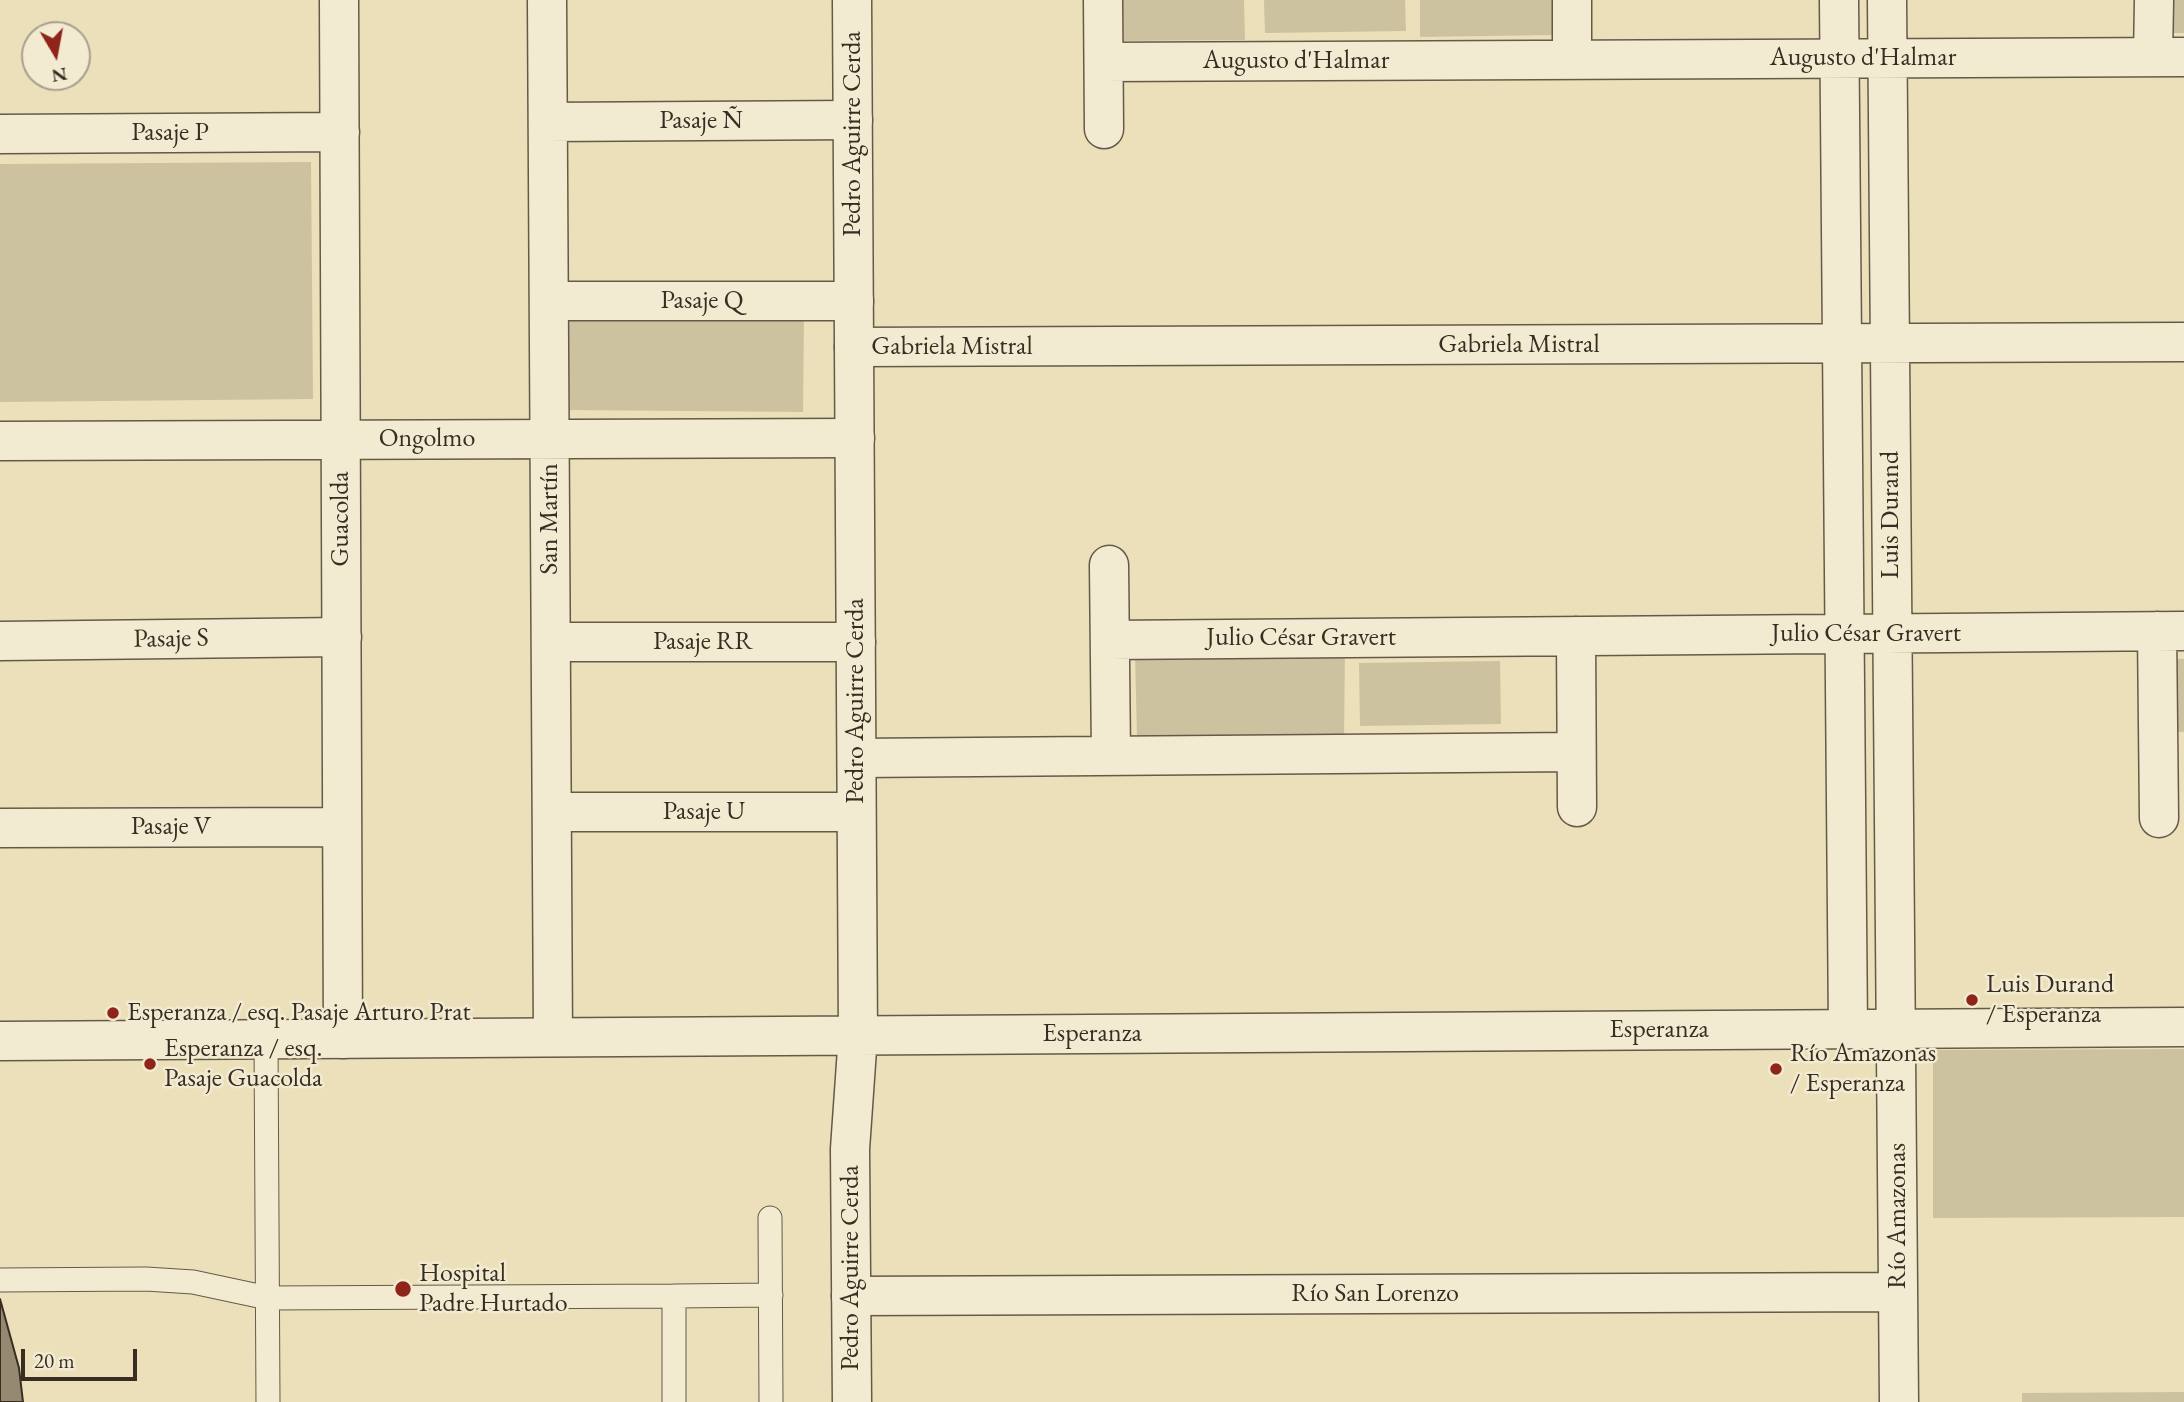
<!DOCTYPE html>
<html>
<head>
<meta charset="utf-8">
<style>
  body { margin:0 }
  #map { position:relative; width:2184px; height:1402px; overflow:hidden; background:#ebe0b9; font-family:"EB Garamond",serif }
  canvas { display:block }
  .north { position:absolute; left:21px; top:21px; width:70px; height:70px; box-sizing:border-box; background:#f2ebd2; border:2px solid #a89f8c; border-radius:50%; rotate:170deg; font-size:19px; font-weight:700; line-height:28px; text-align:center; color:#382d22 }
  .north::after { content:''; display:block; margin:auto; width:24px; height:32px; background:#8f2418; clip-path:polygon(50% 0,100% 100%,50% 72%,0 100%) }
  .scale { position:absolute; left:21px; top:1349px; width:116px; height:32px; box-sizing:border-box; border:4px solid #382d22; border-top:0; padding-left:9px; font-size:21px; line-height:24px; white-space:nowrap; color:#382d22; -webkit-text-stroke:5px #f2ebd2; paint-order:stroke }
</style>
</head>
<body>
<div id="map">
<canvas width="2184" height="1402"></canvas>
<div class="north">N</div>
<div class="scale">20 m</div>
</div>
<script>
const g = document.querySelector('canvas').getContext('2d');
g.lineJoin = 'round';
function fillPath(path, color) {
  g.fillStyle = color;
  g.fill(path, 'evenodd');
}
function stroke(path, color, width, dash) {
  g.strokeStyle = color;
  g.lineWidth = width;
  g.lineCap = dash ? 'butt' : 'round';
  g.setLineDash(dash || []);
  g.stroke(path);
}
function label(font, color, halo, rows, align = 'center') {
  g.font = font + ' "EB Garamond",serif';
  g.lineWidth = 5;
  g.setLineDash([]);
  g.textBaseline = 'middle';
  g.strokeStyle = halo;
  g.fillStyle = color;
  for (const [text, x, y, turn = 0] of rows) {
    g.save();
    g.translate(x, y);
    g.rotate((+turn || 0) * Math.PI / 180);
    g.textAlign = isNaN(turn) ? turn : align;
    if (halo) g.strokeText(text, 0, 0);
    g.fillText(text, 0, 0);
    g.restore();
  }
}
fillPath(new Path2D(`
  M1108 0H1244L1245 40 1109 41Z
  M1264 0H1405L1406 31 1265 33Z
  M1420 0H1556V35L1420 37Z
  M2169 0H2184V33H2169Z
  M311 162 313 399 0 402V164Z
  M567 312 804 314 803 412 566 410Z
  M1345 646 1344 744 1137 738 1135 653Z
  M2175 659H2184V732H2178Z
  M1500 661 1501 724 1360 726 1359 663Z
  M2184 1049V1217L1933 1218V1050Z
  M2184 1392V1402H2022V1393Z`), '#cdc29f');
const building = new Path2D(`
  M0 1299 19 1368 23 1402H0Z`);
fillPath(building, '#958a71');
stroke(building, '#382d22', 2);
const service = new Path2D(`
  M266 1039 268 1402
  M770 1218 771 1402
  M0 1280 146 1279 193 1282 268 1298 674 1296V1402
  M674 1296 771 1295`);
const minor = new Path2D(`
  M339 0 343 1039
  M547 0 553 1037
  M1103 0 1104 129
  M1572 0V59
  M1839 0 1848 1029
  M1887 0 1899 1402
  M2153 57 2154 0
  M1104 62 2184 57
  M548 122 853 120
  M0 134 340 132
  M549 301H854
  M854 347 2184 342
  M0 441 855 438
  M1109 565 1111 756
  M2157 631 2159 818
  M1576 636 1577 807
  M1110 640 2184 631
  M0 641 342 637
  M551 642H856
  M857 758 1576 752
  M552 812H856
  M0 828 342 827
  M851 1296 1898 1292`);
const tertiary = new Path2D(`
  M852 0 858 1035 850 1149 852 1402
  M0 1041 2184 1027`);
stroke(service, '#655a48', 25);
stroke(minor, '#655a48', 41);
stroke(tertiary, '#655a48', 41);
stroke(service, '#f2ebd2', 23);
stroke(minor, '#f2ebd2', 38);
stroke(tertiary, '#f2ebd2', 38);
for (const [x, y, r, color] of [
  [1972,1000,7,"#8f2418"],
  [113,1013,7,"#8f2418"],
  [150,1064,7,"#8f2418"],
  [1776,1069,7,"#8f2418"],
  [403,1289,9,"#8f2418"]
]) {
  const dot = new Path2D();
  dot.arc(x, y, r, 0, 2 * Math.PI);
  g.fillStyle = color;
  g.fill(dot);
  stroke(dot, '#f2ebd2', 2.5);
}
label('26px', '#382d22', '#f2ebd2', [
  ["Augusto d'Halmar",1863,58],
  ["Augusto d'Halmar",1296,61],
  ["Pasaje Ñ",701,121],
  ["Pasaje P",170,133],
  ["Pedro Aguirre Cerda",853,134,-90],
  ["Pasaje Q",702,301],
  ["Gabriela Mistral",1519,345],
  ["Gabriela Mistral",952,347],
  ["Ongolmo",427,439],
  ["Luis Durand",1891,515,-90],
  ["Guacolda",341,519,-90],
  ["San Martín",550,519,-90],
  ["Julio César Gravert",1866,634],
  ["Julio César Gravert",1301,638],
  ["Pasaje S",171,639,-1],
  ["Pasaje RR",703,642],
  ["Pedro Aguirre Cerda",856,701,-90],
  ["Pasaje U",704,812],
  ["Pasaje V",171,827],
  ["Esperanza",1659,1030],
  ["Esperanza",1092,1034],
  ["Río Amazonas",1898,1216,-90],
  ["Pedro Aguirre Cerda",851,1268,-90],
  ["Río San Lorenzo",1375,1294]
]);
label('26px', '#382d22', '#f2ebd2', [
  ["Luis Durand",1986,985],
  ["/ Esperanza",1986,1015],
  ["Esperanza / esq. Pasaje Arturo Prat",127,1013],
  ["Esperanza / esq.",164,1049],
  ["Pasaje Guacolda",164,1079],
  ["Río Amazonas",1790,1054],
  ["/ Esperanza",1790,1084],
  ["Hospital",419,1274],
  ["Padre Hurtado",419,1304]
], 'left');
</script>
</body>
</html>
